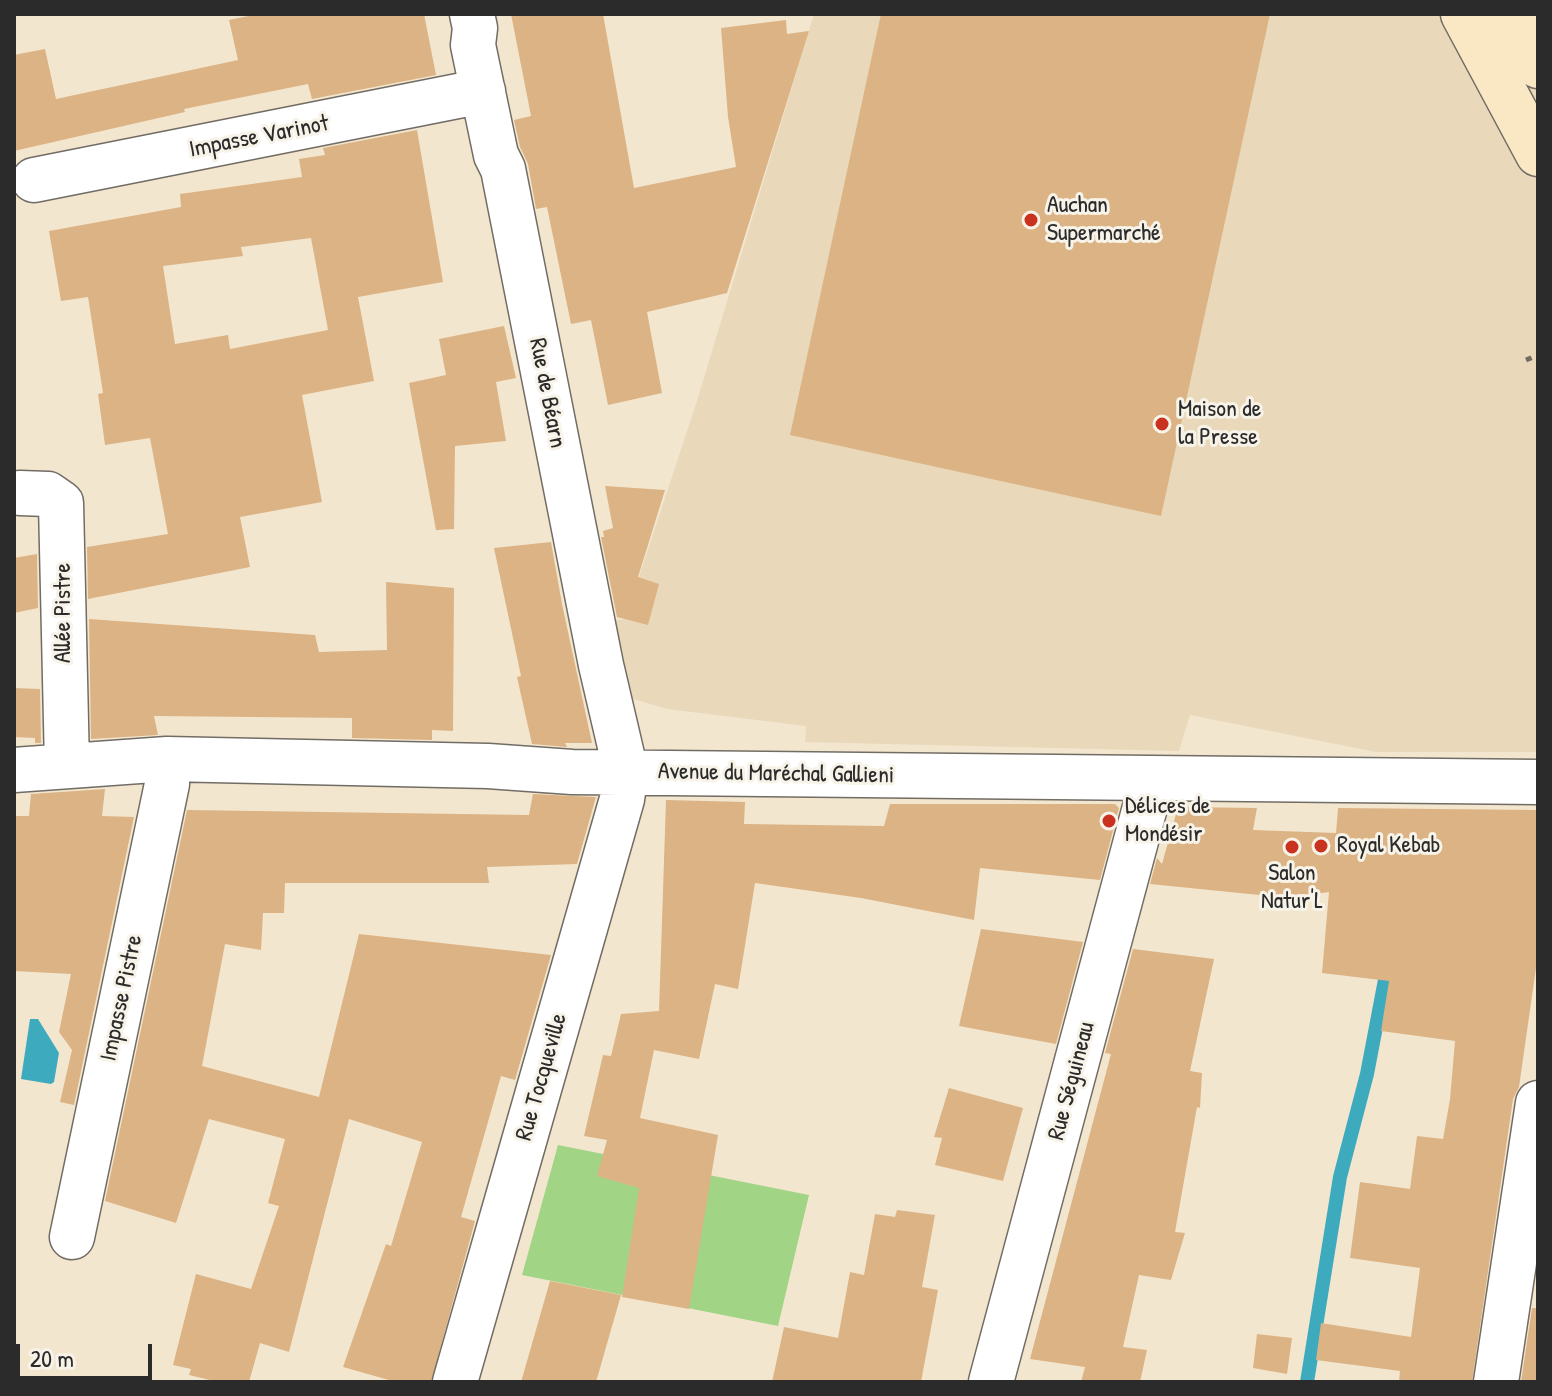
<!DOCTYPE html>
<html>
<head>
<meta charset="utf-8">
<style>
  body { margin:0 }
  #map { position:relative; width:1552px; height:1396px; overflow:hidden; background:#f3e6cf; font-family:"Patrick Hand",sans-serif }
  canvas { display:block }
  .frame { position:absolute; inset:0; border:16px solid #2b2b2b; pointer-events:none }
  .scale { position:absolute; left:16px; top:1344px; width:136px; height:36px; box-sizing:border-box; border:4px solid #2b2b2b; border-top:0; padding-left:10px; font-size:24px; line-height:28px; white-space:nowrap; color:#2b2b2b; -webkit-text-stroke:6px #f7f3e8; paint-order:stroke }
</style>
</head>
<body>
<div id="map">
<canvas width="1552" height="1396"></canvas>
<div class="frame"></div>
<div class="scale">20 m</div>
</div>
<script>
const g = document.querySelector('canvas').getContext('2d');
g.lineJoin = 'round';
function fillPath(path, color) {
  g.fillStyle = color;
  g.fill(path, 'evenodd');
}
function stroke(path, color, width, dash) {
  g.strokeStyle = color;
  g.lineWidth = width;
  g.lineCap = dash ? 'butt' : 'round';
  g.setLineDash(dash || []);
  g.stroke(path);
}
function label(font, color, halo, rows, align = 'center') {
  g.font = font + ' "Patrick Hand",sans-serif';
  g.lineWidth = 6;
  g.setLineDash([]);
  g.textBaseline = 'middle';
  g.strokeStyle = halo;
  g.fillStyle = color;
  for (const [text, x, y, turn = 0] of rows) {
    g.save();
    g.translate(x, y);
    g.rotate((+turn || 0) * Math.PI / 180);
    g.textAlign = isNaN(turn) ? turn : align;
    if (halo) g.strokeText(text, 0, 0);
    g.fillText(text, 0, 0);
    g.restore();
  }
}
fillPath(new Path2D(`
  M814 14H1538V752H1376L1190 715 1179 751 805 742 806 726 667 709 630 698 615 620 625 619 696 404Z`), '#e9d9ba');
fillPath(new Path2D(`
  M558 1145 809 1195 778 1326 522 1275Z`), '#a1d585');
fillPath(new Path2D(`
  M30 1019H38L59 1053 54 1082 51 1084 21 1079Z`), '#3eaabd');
stroke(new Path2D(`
  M1307 1382 1340 1177 1367 1074 1388 964`), '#3eaabd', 14);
fillPath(new Path2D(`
  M258 14H424L436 75 312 99 308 84 184 109 185 112 14 151V55L45 49 56 99 238 60 229 20Z
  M511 14H603L634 188 736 167 728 117 721 28 786 20 787 34 809 31 727 293 647 312 662 393 608 405 591 320 571 324 547 207 536 209 528 164 520 147 514 120 531 116Z
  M881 14H1270L1161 516 790 435Z
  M417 130 443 282 358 297 374 381 302 395 322 502 240 517 250 567 88 599 87 547 168 534 150 438 105 445 98 394 103 393 88 297 61 301 49 231 181 207 180 194 302 177 299 159 325 155 323 148ZM311 238 328 330 230 349 228 335 175 344 163 266 243 256 241 247Z
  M504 326 516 378 496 382 506 441 455 446 454 529 436 530 409 383 446 375 439 339Z
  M605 486 665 490 638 577 659 584 648 625 617 617 601 537H604L603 531 613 528Z
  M551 542 562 604 592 743H565L567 747 532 744 517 677 521 676 494 548Z
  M37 554 38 608 14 613V558Z
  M386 582 454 588 453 731 432 730V740L352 738V718L154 716 158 735 91 739 89 619 315 635 319 652 387 650Z
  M14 688 40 689 41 743H35V738L14 737Z
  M105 789 102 816 134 817 74 1105 60 1102 72 1050 59 1032 71 974 14 971V816H29L31 794Z
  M533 794 596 797 577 864 487 867 489 883H285L284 913H263L261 950 225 944 202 1066 319 1097 359 934 551 955 515 1080 501 1076 461 1217 475 1221 431 1382H396L343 1367 386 1244 391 1246 422 1142 349 1119 289 1352 260 1343 249 1382H218L189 1375 191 1369 173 1365 196 1274 251 1289 279 1206 268 1203 285 1139 209 1119 176 1223 105 1201 187 810 529 815Z
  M666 800 745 802 744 824 884 826 890 804H1115L1119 808 1100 880 980 868 974 920 861 898 755 883 738 989 715 984 699 1059 654 1050 640 1118 718 1135 689 1309 622 1297 639 1188 597 1176 607 1140 584 1136 603 1055 611 1056 621 1014 659 1011Z
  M1178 807 1257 808 1253 830 1336 833 1338 808 1538 810V954L1519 1087 1513 1099 1472 1382H1399L1400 1371 1316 1360 1321 1323 1411 1337 1420 1268 1350 1258 1360 1182 1410 1189 1417 1136 1443 1139 1450 1099 1455 1041 1381 1031 1389 981 1322 973 1329 892 1289 898 1150 884 1157 858 1162 864Z
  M981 929 1083 942 1056 1044 959 1026Z
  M1133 949 1214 959 1190 1071 1202 1073 1200 1108 1197 1107 1175 1232 1185 1233 1171 1280 1139 1275 1123 1347 1147 1350 1140 1382H1081L1085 1367 1030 1359 1111 1054 1105 1053Z
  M949 1088 1023 1108 1003 1181 935 1165 942 1138 934 1137Z
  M897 1210 935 1215 922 1287 938 1290 921 1382H772L784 1327 838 1338 850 1272 864 1275 875 1214 895 1217Z
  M550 1281 621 1295 596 1382H521Z
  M1532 1308H1538V1382H1521Z
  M1257 1334 1292 1338 1287 1374 1253 1368Z`), '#dcb384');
const minor = new Path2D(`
  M34 180 483 91
  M20 493 48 494 61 503 67 766
  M14 770 167 759 488 766 572 772 1538 782
  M72 1237 167 784V759
  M455 1382 622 799 626 772 601 665 503 169 496 155 473 45 475 28 472 14
  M991 1382 1148 796 1147 779
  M1496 1382 1538 1103`);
const secondary = new Path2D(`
  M1463 14 1538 154
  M1510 14 1538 66`);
stroke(minor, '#716c64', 47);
stroke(secondary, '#716c64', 47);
stroke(new Path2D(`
  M1526 360 1538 355`), '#716c64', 5, [6, 6]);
stroke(minor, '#fff', 44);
stroke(secondary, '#fae7c3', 44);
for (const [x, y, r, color] of [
  [1031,220,8,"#c8321e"],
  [1162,424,8,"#c8321e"],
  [1109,821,8,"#c8321e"],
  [1321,846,8,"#c8321e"],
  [1292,847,8,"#c8321e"]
]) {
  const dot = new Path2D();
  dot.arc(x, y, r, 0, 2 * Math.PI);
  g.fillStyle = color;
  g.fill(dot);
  stroke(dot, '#f7f3e8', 3);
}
label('24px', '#2b2b2b', '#f7f3e8', [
  ["Impasse Varinot",259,137,-11],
  ["Rue de Béarn",547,393,79],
  ["Allée Pistre",64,613,-90],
  ["Avenue du Maréchal Gallieni",776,774,1],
  ["Impasse Pistre",122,998,-78],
  ["Rue Tocqueville",542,1077,-74],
  ["Rue Séguineau",1072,1081,-75]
]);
label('24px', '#2b2b2b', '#f7f3e8', [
  ["Auchan",1047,206],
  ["Supermarché",1047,234],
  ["Maison de",1178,410],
  ["la Presse",1178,438],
  ["Délices de",1125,807],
  ["Mondésir",1125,835],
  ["Royal Kebab",1337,846],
  ["Salon",1292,874,"center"],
  ["Natur'L",1292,902,"center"]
], 'left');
</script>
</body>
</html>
